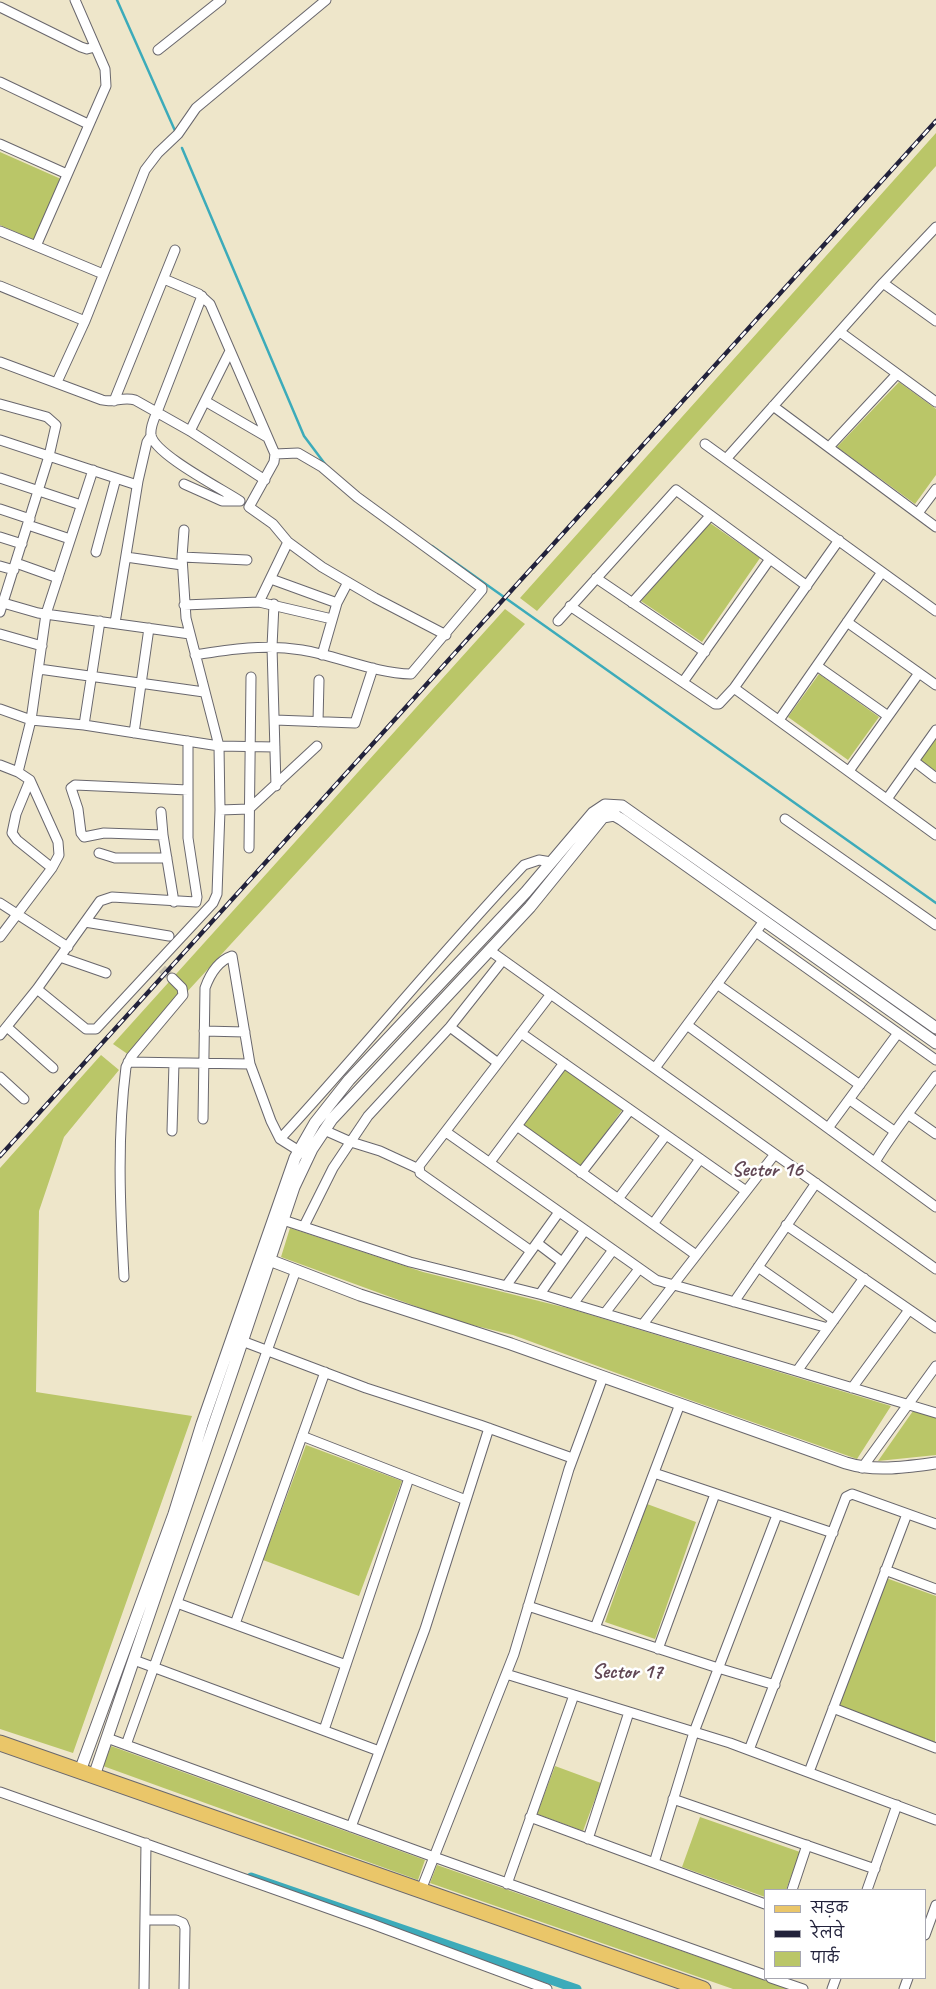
<!DOCTYPE html>
<html>
<head>
<meta charset="utf-8">
<style>
  body { margin:0 }
  #map { position:relative; width:936px; height:1989px; overflow:hidden; background:#eee6ca; font-family:Caveat,"Playpen Sans Deva",sans-serif }
  canvas { display:block }
  .legend { position:absolute; left:764px; top:1889px; width:162px; height:90px; box-sizing:border-box; background:#fff; border:1px solid #a7a7b1; margin:0; padding:6px 9px; list-style:none; font-size:15px; color:#22223b }
  .legend li { display:flex; align-items:center; gap:10px; height:25px }
  .legend b { width:25px; border:1px solid #a7a7b1 }
</style>
</head>
<body>
<div id="map">
<canvas width="936" height="1989"></canvas>
<ul class="legend">
<li><b style="height:6px;background:#eac669"></b>सड़क</li>
<li><b style="height:6px;background:#22223b"></b>रेलवे</li>
<li><b style="height:14px;background:#bac668"></b>पार्क</li>
</ul>
</div>
<script>
const g = document.querySelector('canvas').getContext('2d');
g.lineJoin = 'round';
function fillPath(path, color) {
  g.fillStyle = color;
  g.fill(path, 'evenodd');
}
function stroke(path, color, width, dash) {
  g.strokeStyle = color;
  g.lineWidth = width;
  g.lineCap = dash ? 'butt' : 'round';
  g.setLineDash(dash || []);
  g.stroke(path);
}
function label(font, color, halo, rows, align = 'center') {
  g.font = font + ' Caveat,sans-serif';
  g.lineWidth = 5;
  g.setLineDash([]);
  g.textBaseline = 'middle';
  g.strokeStyle = halo;
  g.fillStyle = color;
  for (const [text, x, y, turn = 0] of rows) {
    g.save();
    g.translate(x, y);
    g.rotate((+turn || 0) * Math.PI / 180);
    g.textAlign = isNaN(turn) ? turn : align;
    if (halo) g.strokeText(text, 0, 0);
    g.fillText(text, 0, 0);
    g.restore();
  }
}
fillPath(new Path2D(`
  M936 133V166L537 611 520 598Z
  M0 152 61 179 34 240 0 225Z
  M899 382 936 409V475L915 504 837 447Z
  M710 523 760 558 702 642 641 601Z
  M505 609 525 624 129 1055 113 1044Z
  M819 674 879 717 848 760 788 717Z
  M936 738V771L920 760Z
  M101 1055 119 1070 64 1137 39 1211 36 1392 192 1416 73 1753 0 1729V1168Z
  M564 1069 622 1110 582 1167 524 1125Z
  M290 1228 423 1272 571 1309 891 1406 857 1459 690 1400 513 1335 456 1321 281 1257Z
  M913 1411 936 1418V1455L878 1461Z
  M306 1445 402 1481 359 1596 263 1560Z
  M647 1504 696 1522 655 1639 605 1622Z
  M886 1578 936 1596 935 1742 839 1707Z
  M111 1746 425 1860 418 1880 103 1766Z
  M555 1766 601 1783 583 1831 537 1814Z
  M700 1817 800 1852 786 1890H765V1897L682 1867Z
  M437 1865 790 1989H733L430 1883Z`), '#bac668');
stroke(new Path2D(`
  M117 0 176 133
  M182 148 304 436 325 464
  M432 546 936 903`), '#3cabba', 2.5);
stroke(new Path2D(`
  M251 1877 577 1989`), '#3cabba', 9);
stroke(new Path2D(`
  M162 969 172 978`), '#c5bfad', 9, [9, 4.5]);
const minor = new Path2D(`
  M0 7 81 47 87 49 95 47
  M158 50 221 0
  M0 82 88 124
  M0 144 67 174
  M0 231 103 274
  M36 246 106 86 105 69 75 0
  M164 279 199 294 210 304 275 454 274 462 249 507 273 524 288 542 322 567 375 598 446 635
  M883 283 936 321
  M0 286 85 321
  M202 296 157 412C154 419 150 427 151 435 154 454 222 489 240 501
  M840 332 936 402
  M0 362 102 400C114 403 123 396 135 400L190 431 265 480
  M57 382 85 321 145 170 158 153 178 134 196 108 326 0
  M114 401 175 250
  M205 401 267 437
  M0 404 47 417 56 425 49 456 0 612
  M773 406 936 527
  M190 431 230 351
  M0 440 137 485
  M705 444 936 611
  M829 447 897 374
  M726 459 883 283 936 227
  M0 478 81 505
  M184 484 222 501H240
  M0 509 30 519
  M918 513 936 489
  M28 525 70 539
  M0 537 22 544
  M96 552 116 478
  M126 557 182 565
  M182 557 247 560
  M16 563 58 578
  M0 566 14 570
  M596 578 705 652
  M271 579 337 603
  M0 602 38 613 190 634
  M259 602 288 542
  M632 603 710 516
  M274 604 272 647 276 786
  M184 605 259 602 332 619
  M570 606 715 704H719L734 688 839 540
  M558 621 676 490 807 586
  M847 622 936 685
  M115 623 138 481 147 442 151 436
  M0 634 42 646
  M195 655C231 649 265 644 302 650 338 656 374 673 411 674L482 590V588L357 497 322 467 298 453 275 454
  M322 655 337 603 348 582
  M817 666 888 716
  M39 669 204 692
  M683 682 770 559
  M734 688 936 835
  M0 709 31 720 84 725 219 746 275 747
  M275 720 355 723 373 668
  M779 720 882 572
  M318 722 319 680
  M84 725 100 621
  M134 733 149 628
  M914 761 936 778
  M0 765 18 772 30 780 58 842 59 855 52 868 0 937
  M849 771 919 673
  M18 772 31 720 46 614 93 470
  M30 780 16 814 12 833 17 840 52 868
  M887 799 936 730
  M220 810 249 809 317 746
  M161 812 163 835 104 833 84 837 81 833 78 809 71 788 75 785 188 790
  M785 819 936 925
  M163 835 174 902
  M249 848 251 677
  M99 853 115 858H167
  M0 903 68 947
  M85 922 169 936
  M756 932 936 1060
  M489 950 936 1269
  M60 957 106 973
  M717 984 860 1085
  M37 989 86 1029H96L213 903 217 894 220 810 219 746 186 618 182 557 184 530
  M687 1025 936 1207
  M7 1027 53 1068
  M450 1027 498 1063
  M204 1031 245 1032
  M521 1033 746 1191
  M0 1035 37 989 100 901 112 897 196 902 197 897 188 838V741
  M128 1062 250 1064
  M655 1068 764 921
  M0 1077 24 1099
  M850 1100 894 1131
  M909 1115 936 1134
  M203 1119 205 988C210 974 218 961 232 956L250 1064 271 1121 280 1139 304 1154
  M517 1126 696 1255
  M828 1128 898 1033
  M324 1130 351 1142 380 1151 419 1169
  M172 1131 174 1063
  M446 1132 656 1280 828 1328
  M280 1139C363 1049 440 954 524 865L539 860 551 862
  M490 1162 564 1063
  M875 1162C893 1132 915 1105 936 1076
  M581 1173 630 1110
  M618 1199 666 1135
  M277 1218 410 1262 543 1295 936 1413
  M653 1224 700 1159
  M786 1225 936 1328
  M304 1226 333 1168 368 1116 450 1027 503 960
  M537 1243 562 1262
  M531 1251 420 1173 419 1166 551 994
  M758 1267 834 1320
  M124 1277C120 1206 117 1137 126 1067L131 1057 183 995 182 988 172 978
  M506 1286 559 1212
  M540 1294 585 1230
  M734 1302 816 1183
  M573 1304 613 1250
  M605 1313 639 1269
  M643 1324 775 1154
  M242 1341 366 1388 480 1425 572 1458
  M797 1371 864 1278
  M852 1388 909 1310
  M302 1436 466 1500
  M862 1468 936 1366
  M654 1473 833 1533
  M885 1570 936 1589
  M177 1603 346 1665
  M528 1606 718 1668 775 1685
  M235 1624 325 1372
  M595 1628 680 1404
  M658 1649 715 1494
  M134 1660 379 1751
  M506 1674 730 1743 936 1820
  M833 1708 936 1748
  M324 1730 409 1478
  M107 1738 434 1857 765 1975
  M126 1745 296 1270
  M749 1750 846 1497 852 1494 936 1524
  M809 1772 907 1514
  M0 1792 372 1924 547 1989
  M673 1799 875 1869
  M530 1817 765 1904
  M351 1827 425 1629 489 1428
  M588 1839 629 1712
  M654 1863 694 1732 777 1515
  M507 1884 574 1695
  M421 1890 514 1654 569 1469 603 1377
  M792 1890 807 1845
  M867 1890 897 1805
  M145 1920H176L183 1923 185 1928 184 1989
  M925 1935 936 1905
  M771 1978 803 1989
  M144 1989 146 1843
  M832 1989 836 1978
  M904 1989 908 1978`);
const tertiary = new Path2D(`
  M264 1258 360 1295 511 1344 846 1463C875 1472 906 1467 936 1463
  M80 1771 174 1514 202 1424 295 1158 315 1123 349 1080 526 892 593 813 605 805 622 806 936 1028
  M94 1776 234 1366 294 1187 312 1149 332 1119 530 907 603 817 614 815 621 819 936 1043`);
const primary = new Path2D(`
  M0 1743 703 1989`);
stroke(minor, '#69676d', 11);
stroke(tertiary, '#69676d', 13);
stroke(primary, '#69676d', 17);
stroke(minor, '#fff', 9);
stroke(tertiary, '#fff', 11);
stroke(primary, '#eac669', 15);
const rail = new Path2D(`
  M0 1156 936 121`);
stroke(rail, '#22223b', 4.5);
stroke(rail, '#fff', 2.5, [8]);
label('bold 21px', '#624855', '#fff', [
  ["Sector 16",767,1170],
  ["Sector 17",627,1672]
]);
</script>
</body>
</html>
